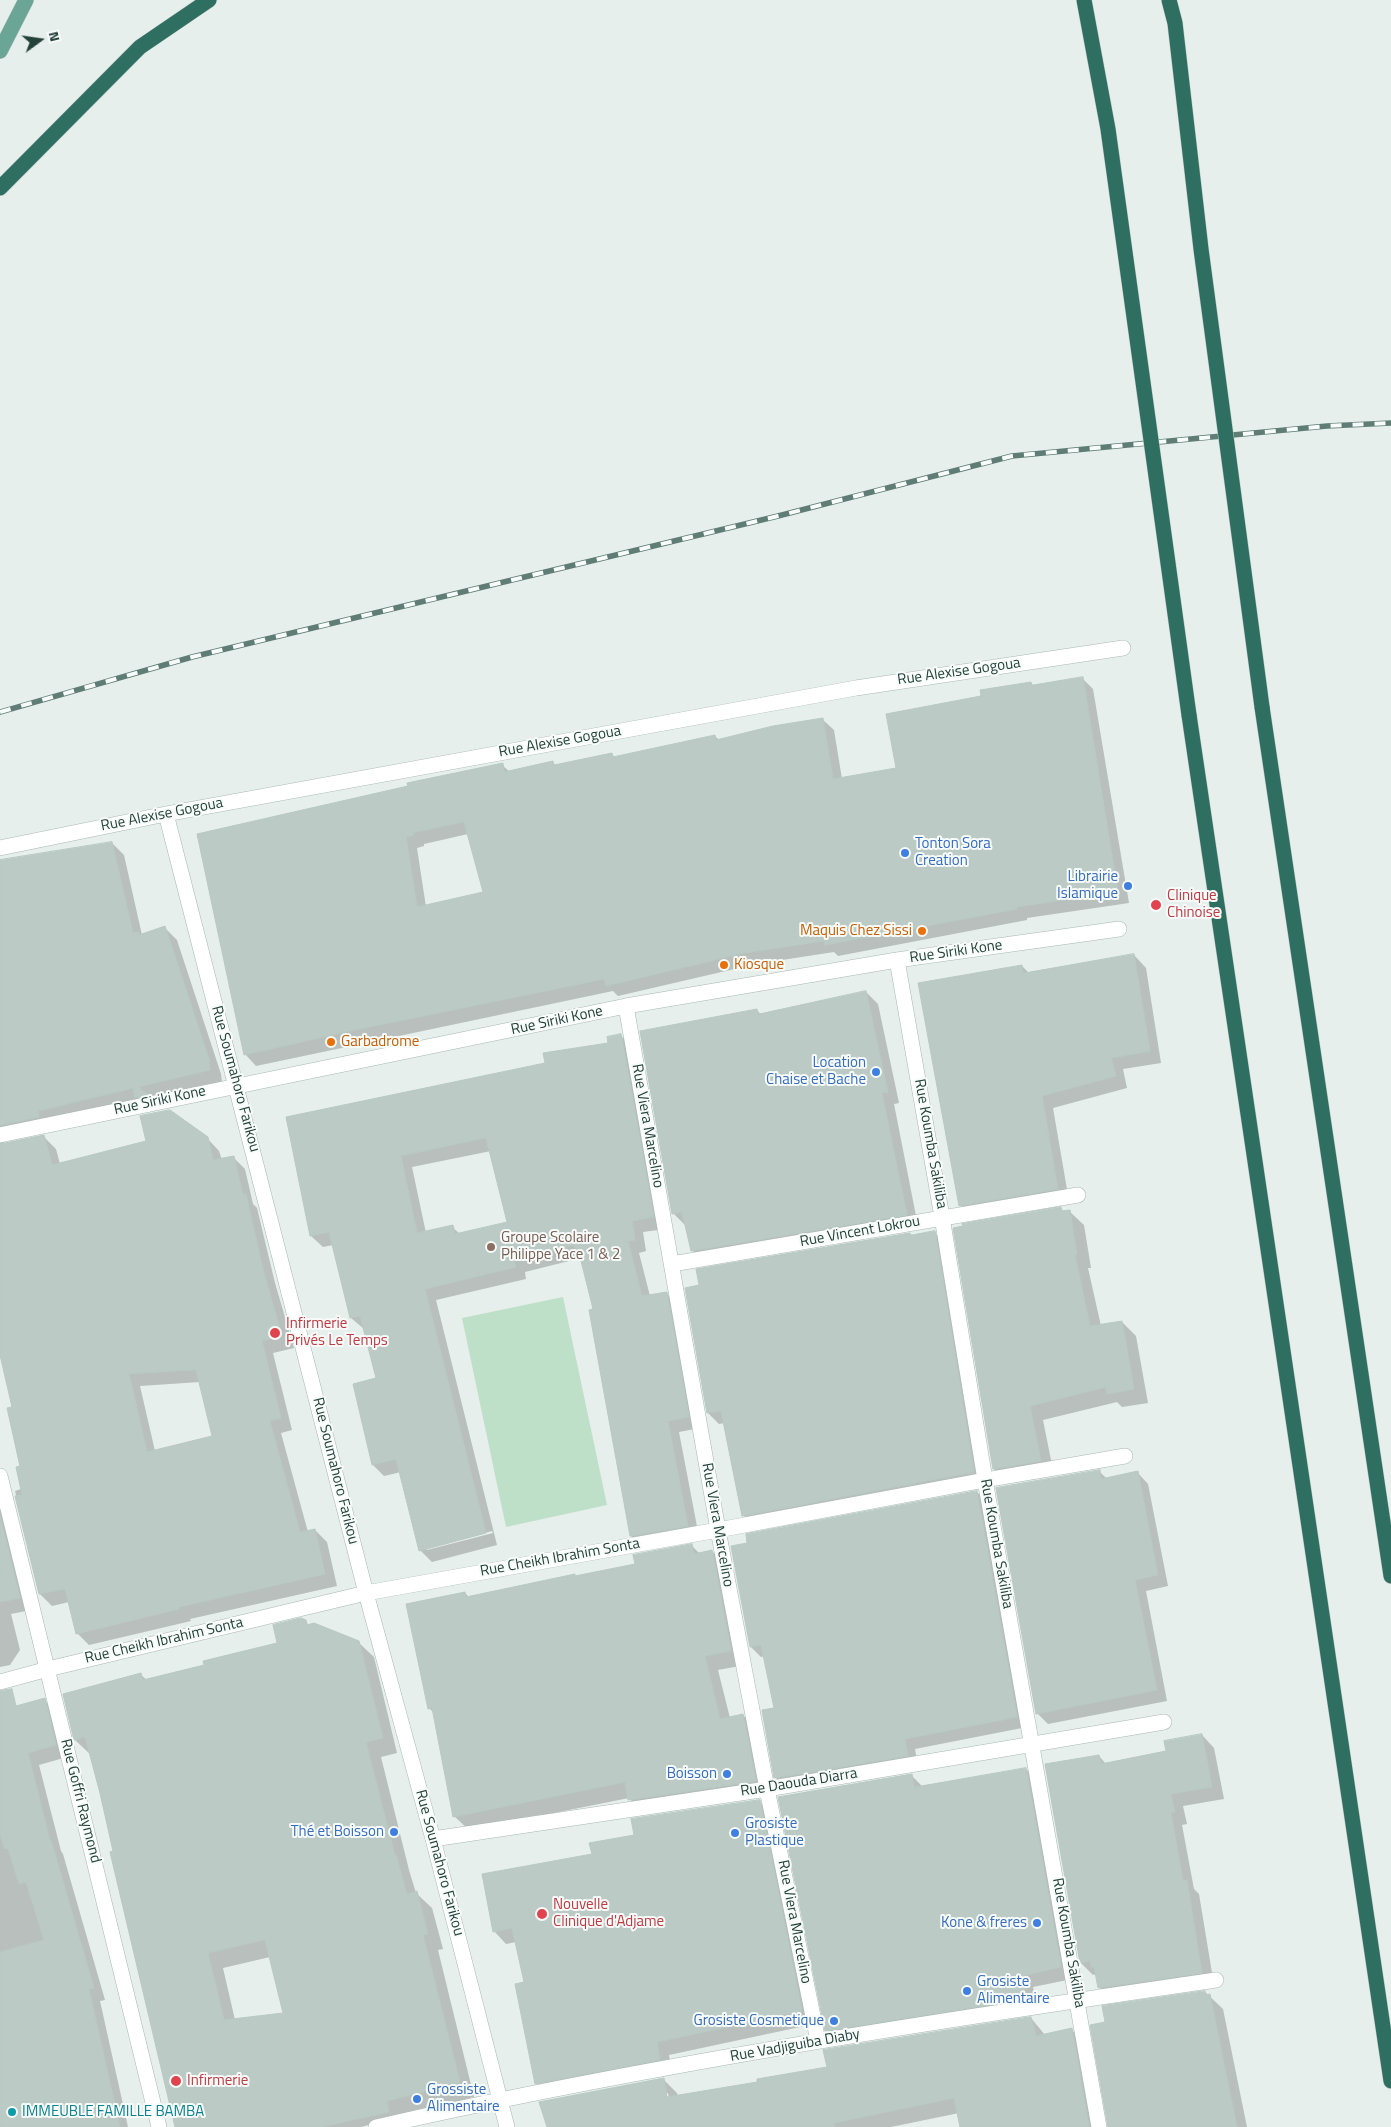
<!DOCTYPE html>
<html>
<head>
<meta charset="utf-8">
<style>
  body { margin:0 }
  #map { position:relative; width:1391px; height:2127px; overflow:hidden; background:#e6efeb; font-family:"Titillium Web",sans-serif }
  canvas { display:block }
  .north { position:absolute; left:15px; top:15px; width:50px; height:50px; -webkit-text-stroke:4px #f7fbf9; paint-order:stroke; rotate:76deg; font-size:14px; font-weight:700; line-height:20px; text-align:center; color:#24423a }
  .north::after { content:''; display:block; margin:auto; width:18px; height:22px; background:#24423a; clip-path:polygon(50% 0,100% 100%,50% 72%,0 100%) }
</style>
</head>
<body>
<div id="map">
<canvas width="1391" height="2127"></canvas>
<div class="north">N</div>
</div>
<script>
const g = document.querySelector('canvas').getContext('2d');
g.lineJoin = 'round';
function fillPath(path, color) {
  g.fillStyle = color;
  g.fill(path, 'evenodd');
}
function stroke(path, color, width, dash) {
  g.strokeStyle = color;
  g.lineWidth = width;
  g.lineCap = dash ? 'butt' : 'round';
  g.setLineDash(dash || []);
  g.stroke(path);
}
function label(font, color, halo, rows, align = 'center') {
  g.font = font + ' "Titillium Web",sans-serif';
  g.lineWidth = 4;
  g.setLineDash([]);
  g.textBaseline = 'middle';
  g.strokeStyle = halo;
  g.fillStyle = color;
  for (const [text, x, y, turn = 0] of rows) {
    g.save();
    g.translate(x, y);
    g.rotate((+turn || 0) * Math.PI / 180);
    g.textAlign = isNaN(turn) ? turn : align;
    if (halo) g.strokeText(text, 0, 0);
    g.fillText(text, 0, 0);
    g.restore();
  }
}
fillPath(new Path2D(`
  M563 1297 607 1505 506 1527 462 1318Z`), '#bfe0c8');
fillPath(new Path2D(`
  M1082 678 1093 689 1129 903 1027 918V920L838 956 834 952 756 964 618 996 613 991 256 1066 245 1054 198 834 502 765 510 772 553 763 556 766 612 754 615 758 715 736 720 741 822 719 834 730 842 779 897 769 982 697 1031 683 1034 686ZM468 834 485 893 426 907 417 848 424 846V844Z
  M112 843 124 855 142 935 165 928 177 940 221 1074 222 1082 6 1139 2 1145 44 1137 56 1149 60 1164 207 1138 219 1151 222 1160 233 1157 245 1169 253 1204 257 1208 275 1283 294 1348 273 1353 292 1430 281 1433 308 1532 315 1530 327 1542 337 1586 190 1619 191 1621 89 1645 77 1633 69 1602 52 1606 40 1594 15 1491 24 1488 8 1409 13 1408 0 1349V861ZM200 1382 214 1437 155 1451 140 1386Z
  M1134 955 1146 968 1161 1063 1123 1069 1127 1088 1053 1108 1069 1201 972 1217 960 1205 1022 966 1029 973Z
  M866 992 878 1004 899 1103 894 1104 918 1226 705 1263 693 1251 685 1225 673 1213 757 1010 761 1015Z
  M621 1036 633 1047 665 1229 643 1232 646 1251 639 1253 650 1296 666 1293 678 1305 700 1428 679 1432 699 1537 643 1547 631 1536 594 1310 581 1258 525 1272 526 1279 436 1300 497 1545 432 1562 420 1550 401 1472 384 1476 373 1465 377 1379 364 1329 351 1318 333 1245 323 1247 311 1236 288 1118 546 1064 609 1044ZM491 1151 509 1223 460 1234 452 1227 426 1233 412 1167ZM492 1531 493 1533 427 1550V1548Z
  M1061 1209 1064 1212 1069 1211 1084 1225 1091 1268H1088L1101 1326 1122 1322 1136 1336 1148 1403 1122 1407 1117 1402 1043 1420 1054 1475 1008 1483 994 1469Z
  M934 1232 945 1244 985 1483 754 1526 743 1515 725 1423 719 1424 708 1413 912 1236Z
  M1099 1471 1107 1479 1137 1472 1148 1484 1168 1586 1146 1591 1167 1701 1048 1724 1037 1713Z
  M977 1492 987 1502 1027 1727 915 1749 918 1766 786 1788 776 1778V1709L765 1656 761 1657 751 1647Z
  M0 1501 31 1610 11 1614 20 1650 10 1665 0 1667Z
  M692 1546 700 1554 712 1551 726 1566 745 1665 718 1670 730 1718 743 1715 757 1730 769 1795 643 1814 629 1798 469 1830 454 1816 434 1713 429 1708 465 1593 470 1598 637 1565Z
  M305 1621 310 1626 358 1642 374 1657 397 1753 381 1757 409 1870 416 1893 432 1908 443 1949 438 1950 474 2097 361 2127H177L91 1755 75 1740 64 1694 141 1675 147 1680 205 1666 279 1644ZM270 1957 284 2014 235 2020 223 1968Z
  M44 1700 56 1712 67 1757 39 1765 61 1851 63 1854 105 2000 100 2001 128 2127H0V1712Z
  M1202 1735 1214 1748 1224 1799 1183 1806 1187 1824 1182 1825 1194 1889 1199 1894 1214 1985 1111 2000 1099 1987 1096 1974 1093 1975 1081 1963 1099 1756 1106 1764 1168 1752Z
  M1026 1769 1037 1780 1072 1979 1033 1987 1038 2010 838 2042 827 2030 911 1775 923 1787Z
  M759 1801 772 1814 814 2024 669 2055 672 2072 549 2096 537 2083 526 1983 516 1942 506 1944 494 1931 593 1855 635 1836Z
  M1205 1992 1223 2009 1247 2127H1109L1106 2023Z
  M1031 2018 1045 2035 1072 2030 1085 2043 1100 2127H962L959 2113 891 2127H548L663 2079 677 2093 678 2096 759 2083 828 2068ZM665 2093H668L670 2103H667Z`), '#0003');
const building = new Path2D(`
  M1083 677 1118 892 1016 907 1017 909 825 945 824 941 744 953 606 986 604 979 350 1031 244 1055 197 834 408 786 407 783 503 763 504 772 553 761 554 765 612 753 613 757 715 735 716 740 773 726 823 718 833 779 896 768 886 714 981 696 980 690 1031 682 1032 685ZM464 822 483 892 417 907 406 837 414 835 413 833Z
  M112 842 133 933 138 932 139 935 165 926 210 1062H209L210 1070 138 1087 149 1095 135 1098 133 1088 38 1111 39 1117 0 1125V860Z
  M1134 954 1150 1051 1111 1058 1116 1076 1042 1096 1058 1189 959 1206 918 983 1022 965 1023 973Z
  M866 991 888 1092 882 1093 907 1215 691 1251 682 1212 672 1214 640 1031 757 1009 758 1014Z
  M621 1034 654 1217 632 1221 635 1240 628 1241 642 1296 667 1292 689 1417 668 1421 688 1526 630 1536 589 1310 593 1309 578 1249 575 1250 574 1245 514 1260 516 1267 425 1289 486 1533 419 1551 396 1459 372 1465 353 1384 376 1378 360 1316 350 1318 329 1232 310 1236 286 1117 545 1063 543 1053 608 1043 607 1037ZM486 1138 507 1222 455 1234 453 1225 417 1233 401 1156Z
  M170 1110 208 1137 213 1160 234 1156 243 1195 246 1194 263 1269 282 1336 262 1341 281 1418 270 1421 300 1532 315 1529 325 1574 179 1607V1609L76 1634 65 1589 39 1594 15 1496 22 1495 16 1467 20 1466 7 1408 12 1407 0 1355V1144L44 1135 52 1165 146 1141 140 1116ZM196 1370 212 1436 147 1452 129 1374Z
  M1061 1207 1062 1211 1070 1210 1077 1254 1075 1255 1090 1326 1122 1321 1134 1389 1107 1394 1106 1387 1030 1406 1041 1461 993 1469 953 1228 963 1226 962 1224Z
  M935 1231 974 1472 742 1516 721 1411 707 1413 685 1288 699 1285 696 1269 910 1233 911 1235Z
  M1100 1470 1101 1479 1138 1471 1158 1575 1135 1580 1157 1690 1036 1714 996 1488Z
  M977 1491 1017 1717 905 1739 908 1756 774 1778 762 1710 774 1708 761 1645 750 1647 731 1546 747 1543 746 1534Z
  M0 1516 20 1598 0 1602Z
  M692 1544 694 1554 712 1550 731 1651 705 1656 720 1719 743 1714 756 1781 628 1800 625 1782 453 1817 432 1708 428 1709 406 1604 465 1592 466 1597 575 1574V1576L635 1564 633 1555Z
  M301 1618 306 1620 307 1625 314 1623 359 1641 383 1738 366 1742 395 1856 396 1855 407 1894 417 1891 428 1934 423 1935 460 2082 387 2101 389 2112 321 2127H175L110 1852 113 1851 100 1793 85 1737 74 1740 63 1694 141 1673 143 1680 204 1665 203 1661 277 1643 273 1625ZM265 1940 283 2013 224 2020 208 1953Z
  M12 1689 16 1706 45 1698 56 1745 28 1753 50 1841 51 1840 94 1988 89 1989 120 2127H0V1952L44 1940 26 1882 19 1884 8 1848 4 1849 0 1833V1691Z
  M1202 1734 1212 1787 1171 1794 1175 1812 1171 1813 1183 1881 1187 1880 1202 1973 1098 1988 1094 1967H1091L1090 1961 1080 1963 1045 1764 1099 1755 1101 1764 1166 1751 1164 1741Z
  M1026 1768 1061 1967 1022 1976 1027 1999 825 2031 778 1797 912 1774 914 1787Z
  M760 1800 802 2011 657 2042 660 2060 535 2084 515 1984 524 1982 512 1928 493 1932 482 1874 592 1854 589 1843 634 1835 631 1819Z
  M1205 1991 1206 1995 1210 1994 1237 2127H1108L1090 2025 1105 2022 1102 2006Z
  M1031 2017 1036 2036 1072 2028 1089 2127H960L954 2098 834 2123V2127H547L539 2102 664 2078 667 2097 757 2082V2079L827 2067 823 2050Z`);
fillPath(building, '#bbcac4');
stroke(building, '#b8c9c2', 1);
const minor = new Path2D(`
  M166 814 366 1593 433 1839 507 2127
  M0 848 166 814 856 688 1123 648
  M897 960 942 1217 985 1480 1099 2127
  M626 1006 718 1530 767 1789 818 2041
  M0 1135 626 1006 897 960 1119 929
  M672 1264 1078 1195
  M0 1476 159 2127
  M0 1682 48 1669 366 1593 718 1530 985 1480 1125 1456
  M433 1839 767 1789 1164 1722
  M376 2127C653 2064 935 2021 1216 1980`);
const primary = new Path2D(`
  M0 51 26 0`);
const motorway = new Path2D(`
  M0 188 140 47 209 0
  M1262 707 1391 1576
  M1189 715 1391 2081`);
stroke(minor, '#a8b8b2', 16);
stroke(primary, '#c2cac8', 16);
stroke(motorway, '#c2cac8', 16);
stroke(minor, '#fff', 15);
stroke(primary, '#6aa596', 15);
stroke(motorway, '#2f6f62', 15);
const rail = new Path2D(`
  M0 712 192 657 778 516 1012 456 1327 426 1391 423`);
stroke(rail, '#5f7d75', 5.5);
stroke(rail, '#f7fbf9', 4, [11]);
const motorwayBridge = new Path2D(`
  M1084 0 1108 129 1189 715
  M1169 0 1175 23 1201 249 1262 707`);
stroke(motorwayBridge, '#c2cac8', 16, []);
stroke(motorwayBridge, '#2f6f62', 15);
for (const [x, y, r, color] of [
  [905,853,5,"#3f7fe0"],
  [1128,886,5,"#3f7fe0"],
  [1156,905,6,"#e0444e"],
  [922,931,5,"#e8710a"],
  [724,965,5,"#e8710a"],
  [331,1042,5,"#e8710a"],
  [876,1072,5,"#3f7fe0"],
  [491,1247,5,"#8d6e63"],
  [275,1333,6,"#e0444e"],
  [727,1774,5,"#3f7fe0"],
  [394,1832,5,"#3f7fe0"],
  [735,1833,5,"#3f7fe0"],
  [542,1914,6,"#e0444e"],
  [1037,1923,5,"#3f7fe0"],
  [967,1991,5,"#3f7fe0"],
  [834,2021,5,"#3f7fe0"],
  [176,2081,6,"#e0444e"],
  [417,2099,5,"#3f7fe0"],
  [12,2112,5,"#0f9aa8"]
]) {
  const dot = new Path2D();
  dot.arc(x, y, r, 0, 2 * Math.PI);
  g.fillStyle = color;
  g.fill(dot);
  stroke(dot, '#f7fbf9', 2);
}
label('15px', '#24423a', '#f7fbf9', [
  ["Rue Alexise Gogoua",959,672,-8],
  ["Rue Alexise Gogoua",560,742,-10],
  ["Rue Alexise Gogoua",162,815,-11],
  ["Rue Siriki Kone",956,952,-8],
  ["Rue Siriki Kone",557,1021,-12],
  ["Rue Soumahoro Farikou",235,1079,75],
  ["Rue Siriki Kone",160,1101,-12],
  ["Rue Viera Marcelino",647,1126,80],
  ["Rue Koumba Sakiliba",930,1144,80],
  ["Rue Vincent Lokrou",860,1232,-10],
  ["Rue Soumahoro Farikou",335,1471,76],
  ["Rue Viera Marcelino",717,1525,80],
  ["Rue Koumba Sakiliba",996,1544,80],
  ["Rue Cheikh Ibrahim Sonta",560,1558,-10],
  ["Rue Cheikh Ibrahim Sonta",164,1641,-13],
  ["Rue Daouda Diarra",799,1783,-9],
  ["Rue Goffri Raymond",80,1801,76],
  ["Rue Soumahoro Farikou",439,1863,75],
  ["Rue Viera Marcelino",794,1922,79],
  ["Rue Koumba Sakiliba",1068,1943,80],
  ["Rue Vadjiguiba Diaby",795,2046,-10]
]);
label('15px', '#366cbe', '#f7fbf9', [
  ["Tonton Sora",915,844,"left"],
  ["Creation",915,861,"left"],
  ["Librairie",1118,877],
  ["Islamique",1118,894],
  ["Location",866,1063],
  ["Chaise et Bache",866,1080],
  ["Boisson",717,1774],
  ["Grosiste",745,1824,"left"],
  ["Plastique",745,1841,"left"],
  ["Thé et Boisson",384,1832],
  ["Kone & freres",1027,1923],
  ["Grosiste",977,1982,"left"],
  ["Alimentaire",977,1999,"left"],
  ["Grosiste Cosmetique",824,2021],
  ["Grossiste",427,2090,"left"],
  ["Alimentaire",427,2107,"left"]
], 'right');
label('15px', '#be3a42', '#f7fbf9', [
  ["Clinique",1167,896],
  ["Chinoise",1167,913],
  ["Infirmerie",286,1324],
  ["Privés Le Temps",286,1341],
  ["Nouvelle",553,1905],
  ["Clinique d'Adjame",553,1922],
  ["Infirmerie",187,2081]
], 'left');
label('15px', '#c56008', '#f7fbf9', [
  ["Maquis Chez Sissi",912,931,"right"],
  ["Kiosque",734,965],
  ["Garbadrome",341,1042]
], 'left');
label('15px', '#785e54', '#f7fbf9', [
  ["Groupe Scolaire",501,1238],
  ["Philippe Yace 1 & 2",501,1255]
], 'left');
label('15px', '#0d838f', '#f7fbf9', [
  ["IMMEUBLE FAMILLE BAMBA",22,2112]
], 'left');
</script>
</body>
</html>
